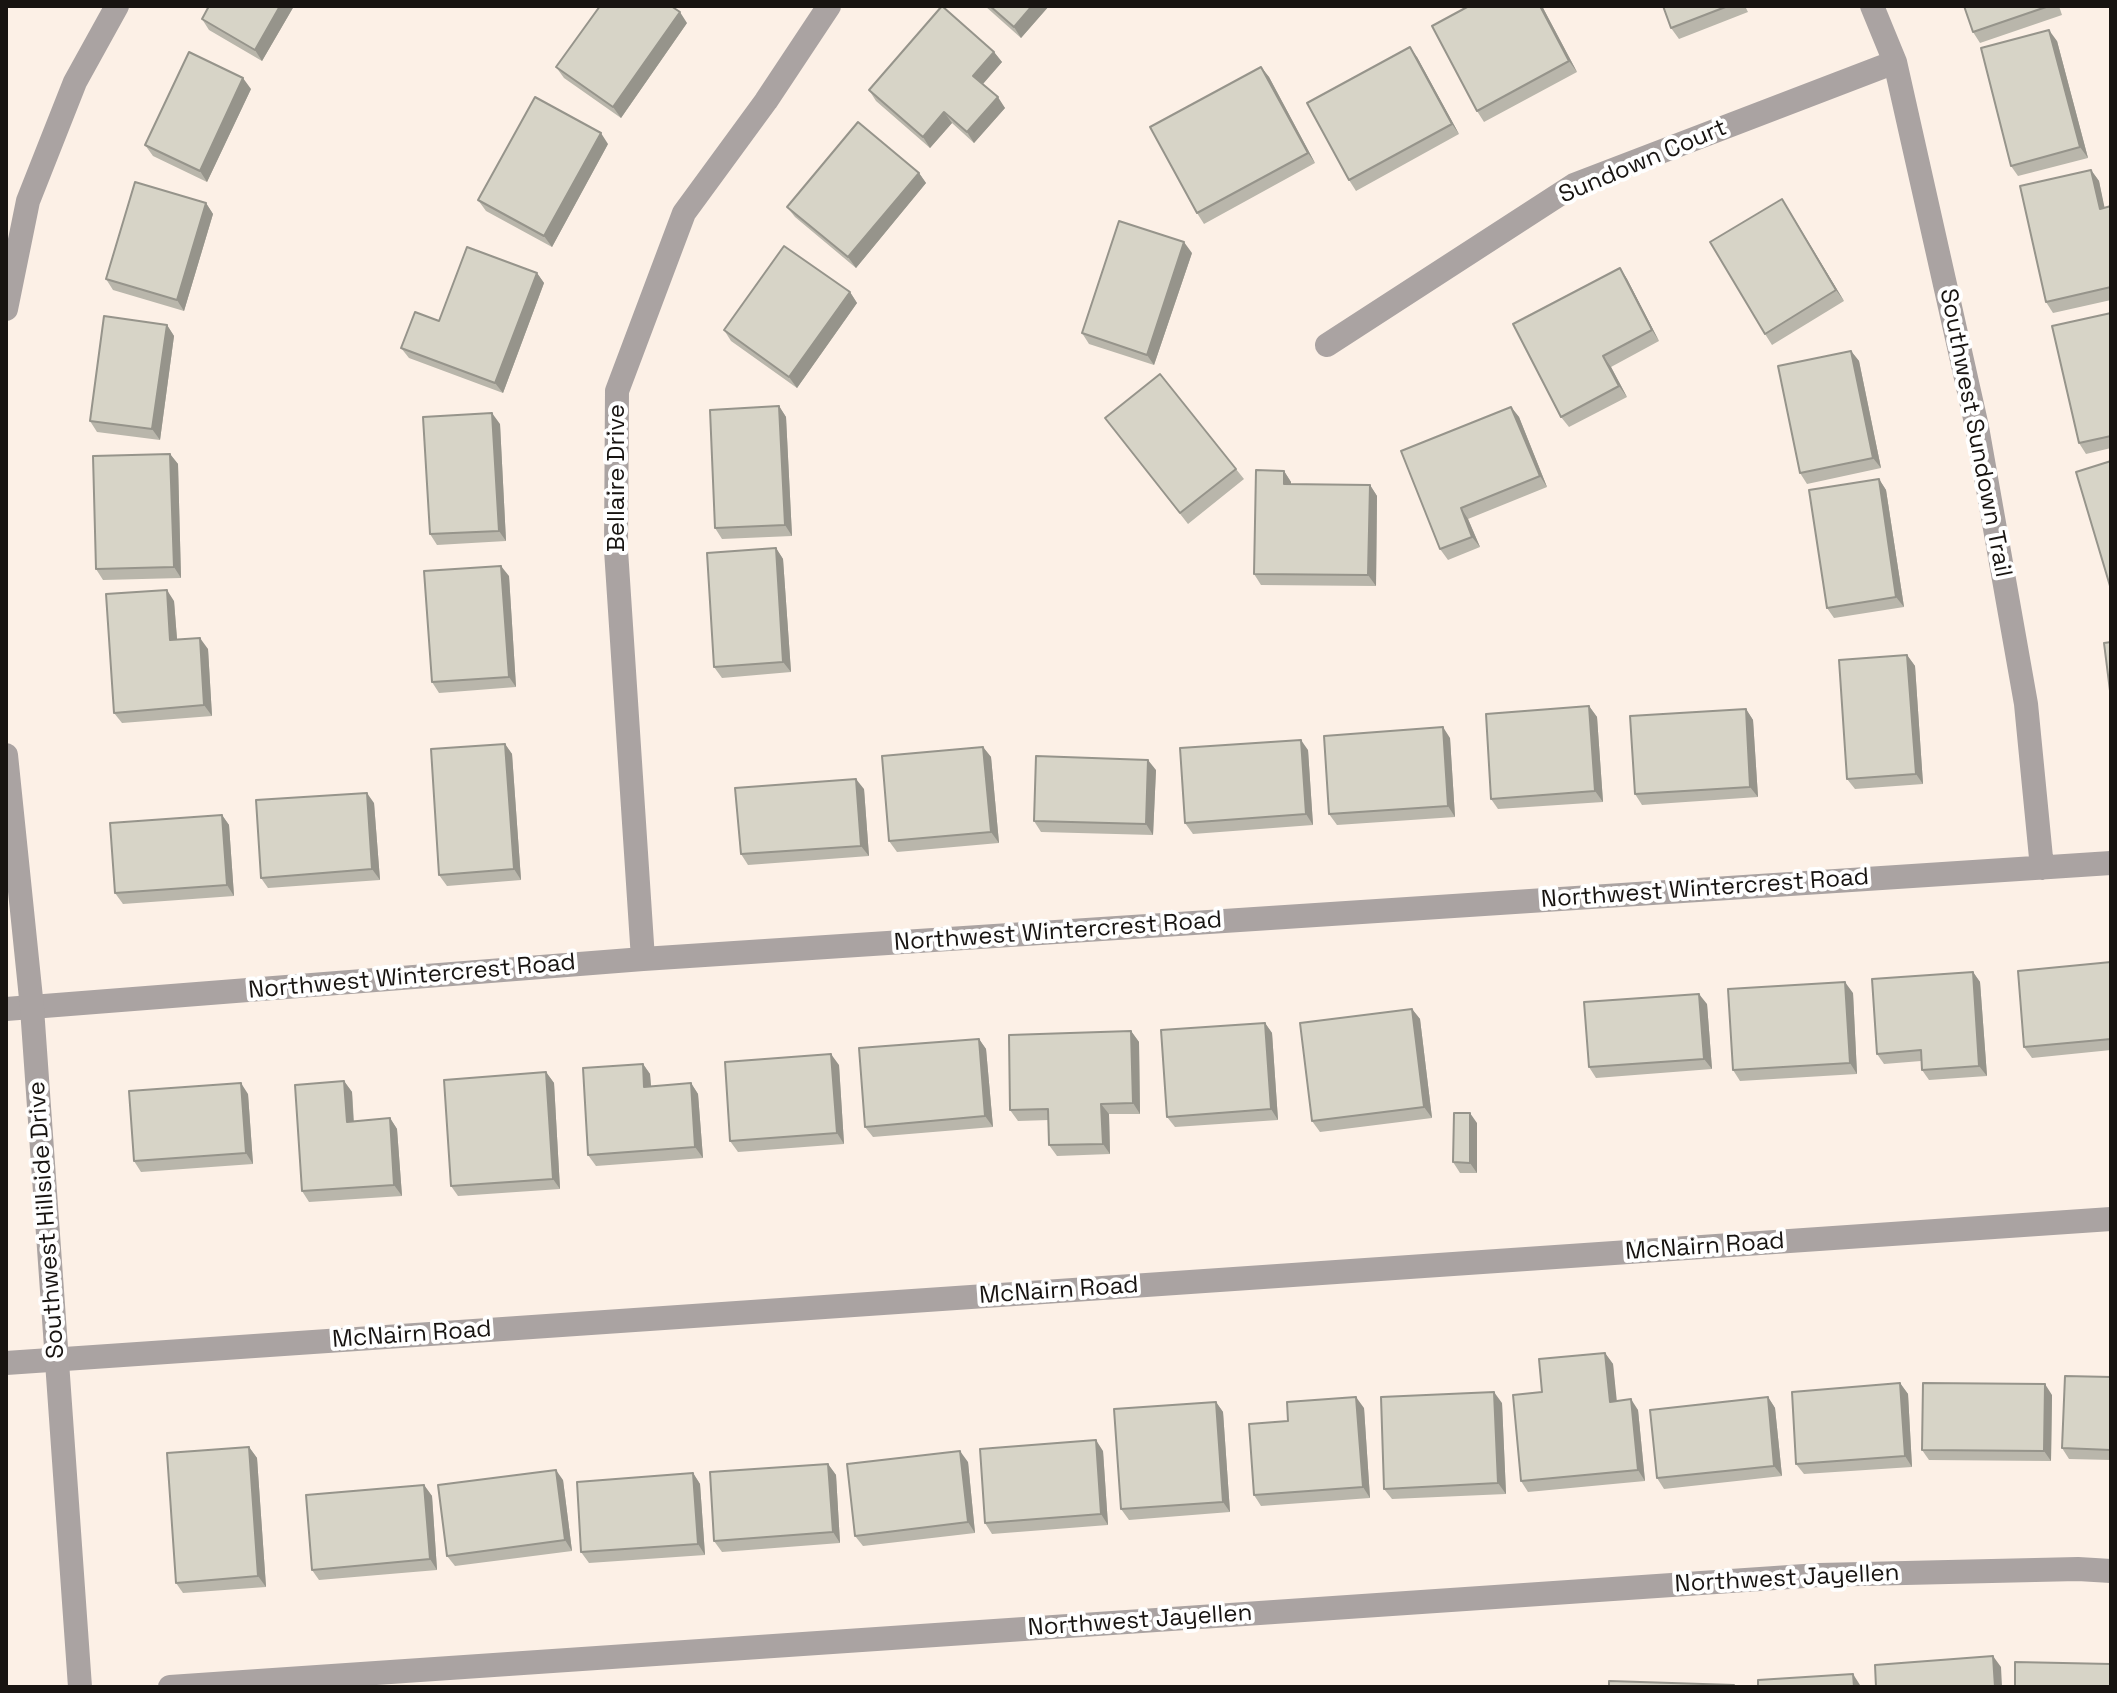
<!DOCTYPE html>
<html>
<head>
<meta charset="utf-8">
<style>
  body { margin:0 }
  #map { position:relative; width:2117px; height:1693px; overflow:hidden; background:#fcf0e6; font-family:"Space Grotesk",sans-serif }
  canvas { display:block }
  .frame { position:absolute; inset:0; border:8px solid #181411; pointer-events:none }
</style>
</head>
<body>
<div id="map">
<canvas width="2117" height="1693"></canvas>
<div class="frame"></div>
</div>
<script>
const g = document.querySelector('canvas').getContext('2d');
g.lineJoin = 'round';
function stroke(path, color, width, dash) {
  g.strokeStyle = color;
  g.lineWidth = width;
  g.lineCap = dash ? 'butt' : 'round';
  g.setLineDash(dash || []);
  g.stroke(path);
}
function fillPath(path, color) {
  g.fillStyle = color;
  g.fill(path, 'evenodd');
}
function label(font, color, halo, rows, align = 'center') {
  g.font = font + ' "Space Grotesk",sans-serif';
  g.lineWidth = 8;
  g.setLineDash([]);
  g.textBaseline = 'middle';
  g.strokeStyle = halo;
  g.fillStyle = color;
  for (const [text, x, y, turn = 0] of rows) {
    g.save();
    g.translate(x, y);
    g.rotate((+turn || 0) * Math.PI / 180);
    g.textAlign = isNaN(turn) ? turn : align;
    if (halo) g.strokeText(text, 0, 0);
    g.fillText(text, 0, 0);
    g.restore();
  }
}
stroke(new Path2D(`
  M1872 6 1895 62 1977 427 2026 704 2042 868
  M1327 345 1574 185 1895 62
  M643 959 616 550 617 391 684 213 766 101 829 6
  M6 1009 643 959 2111 863
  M6 1363 2111 1219
  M170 1687 1819 1575 2078 1569 2111 1571`), '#aaa3a2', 24);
stroke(new Path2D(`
  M6 309 28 201 75 82 117 6
  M6 755 32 1008 80 1687`), '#aaa3a2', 24);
fillPath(new Path2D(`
  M209 6H294L262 61 209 30 202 19Z
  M985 6H1049L1021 38Z
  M1469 6H1542L1577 72 1484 122 1477 111Z
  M1663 6H1745L1748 12 1679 39 1671 28Z
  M1964 6H2059L2062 15 1980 43 1973 32Z
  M687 23 621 118 564 78 556 67Z
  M2057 41 2088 158 2018 176 2011 166Z
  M994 52 1002 62 983 84 1005 108 974 143 952 123 930 148 876 101 869 90Z
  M1417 57 1459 134 1356 191 1349 180Z
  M1261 67 1269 77 1315 163 1204 224 1197 213Z
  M251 89 207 182 153 156 145 145Z
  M608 144 552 247 486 211 478 200Z
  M2091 170 2099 181 2104 208 2111 206V300L2053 313 2046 302Z
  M919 173 926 183 856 268 795 217 787 207Z
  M1782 199 1844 301 1772 345 1765 334Z
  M206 203 213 214 184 311 113 290 106 279Z
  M1192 253 1154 365 1089 344 1082 333Z
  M1620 268 1627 279 1659 341 1611 367 1627 397 1569 427 1561 417Z
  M537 273 544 283 503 393 409 358 401 348 439 321Z
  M850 292 857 303 797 388 731 341 724 330Z
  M2111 313V448L2086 454 2079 443Z
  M167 325 174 336 160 440 97 432 90 421Z
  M1851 351 1859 361 1881 468 1807 484 1800 473Z
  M779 406 786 417 792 536 722 539 715 528Z
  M1511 407 1519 417 1547 487 1468 519 1480 547 1448 560 1440 549Z
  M1105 418 1236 469 1244 479 1188 524Z
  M500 424 506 541 437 545 430 534Z
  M170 454 178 464 181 578 103 580 96 569Z
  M1284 471 1291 482V484L1370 485 1377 496 1376 586 1261 585 1254 574Z
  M1879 479 1886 490 1904 607 1834 618 1827 608Z
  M776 548 783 559 791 672 722 678 714 667Z
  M509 576 516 687 439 693 432 682Z
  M174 601 177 640 208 649 212 716 122 723 114 713Z
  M1907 655 1915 666 1923 784 1855 789 1847 779Z
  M1589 706 1597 717 1603 802 1498 809 1491 799Z
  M1746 709 1753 720 1758 797 1642 805 1635 794Z
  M1450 738 1455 817 1337 825 1329 814Z
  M505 744 512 754 521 880 447 886 439 875Z
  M983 747 991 757 999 843 897 852 889 841Z
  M1308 750 1313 825 1193 834 1185 823Z
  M1156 770 1153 835 1041 832 1034 821Z
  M864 789 869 856 748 865 741 854Z
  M374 803 380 880 268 888 261 878Z
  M222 815 229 825 234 896 123 904 115 893Z
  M2111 962V1050L2032 1058 2024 1047Z
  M1973 972 1980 982 1987 1076 1929 1080 1922 1070 1921 1061 1884 1064 1877 1054Z
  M1853 993 1857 1074 1740 1081 1733 1070Z
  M1707 1004 1712 1069 1596 1078 1589 1067Z
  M1412 1009 1420 1019 1432 1118 1320 1132 1312 1121Z
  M1265 1023 1272 1033 1278 1120 1175 1127 1167 1117Z
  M1131 1031 1139 1042 1140 1114H1109L1110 1154 1057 1156 1049 1145V1120L1018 1121 1010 1110Z
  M979 1039 986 1049 993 1127 873 1137 865 1127Z
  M643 1064 650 1074 651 1087 691 1083 698 1094 703 1158 596 1166 588 1155Z
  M839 1065 844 1144 738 1152 730 1141Z
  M546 1072 554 1083 560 1189 458 1196 451 1186Z
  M344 1081 352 1092 354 1121 390 1118 397 1129 402 1196 309 1202 302 1191Z
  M248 1094 253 1164 141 1172 134 1161Z
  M1477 1123V1173H1460L1453 1162Z
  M1605 1353 1613 1364 1616 1401 1638 1410 1645 1481 1528 1492 1521 1481 1542 1392Z
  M2111 1377V1460L2069 1459 2062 1448Z
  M1900 1383 1908 1394 1912 1467 1804 1474 1796 1464Z
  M2052 1395 2051 1461 1929 1460 1922 1450Z
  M1768 1397 1775 1408 1782 1476 1664 1489 1657 1478Z
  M1216 1402 1223 1412 1230 1512 1129 1520 1121 1509Z
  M1502 1403 1506 1494 1392 1499 1384 1489Z
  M1364 1408 1370 1498 1261 1506 1254 1495 1288 1421Z
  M249 1447 257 1458 266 1587 183 1593 176 1583Z
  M1103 1451 1108 1525 992 1534 985 1523Z
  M968 1462 975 1533 863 1546 855 1536Z
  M828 1464 836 1475 840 1543 722 1552 714 1541Z
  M693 1473 700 1484 705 1555 589 1563 581 1552Z
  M563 1480 572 1551 455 1566 447 1556Z
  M424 1485 432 1496 437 1570 319 1580 312 1570Z`), '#b9b6ab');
fillPath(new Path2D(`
  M280 6H294L262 61 255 50Z
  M1032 6H1049L1021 38 1014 27Z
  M1540 6H1542L1577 72 1569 61Z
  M680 12 687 23 621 118 613 107Z
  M2049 30 2057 41 2088 158 2080 147Z
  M1410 47 1417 57 1459 134 1452 124Z
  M994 52 1002 62 981 86 973 76Z
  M1261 67 1269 77 1315 163 1308 153Z
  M243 78 251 89 207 182 200 171Z
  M998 97 1005 108 974 143 967 132Z
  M944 112 952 123 930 148 923 137Z
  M601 133 608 144 552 247 544 236Z
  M2091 170 2099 181 2107 219 2100 209Z
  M919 173 926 183 856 268 848 257Z
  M1782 199 1789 210 1844 301 1836 290Z
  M206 203 213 214 184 311 177 300Z
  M1184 242 1192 253 1154 365 1147 355Z
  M1620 268 1627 279 1659 341 1652 330Z
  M537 273 544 283 503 393 495 383Z
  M850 292 857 303 797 388 789 377Z
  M167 325 174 336 160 440 152 429Z
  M1851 351 1859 361 1881 468 1873 458Z
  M1603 356 1611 367 1627 397 1619 386Z
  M779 406 786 417 792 536 785 525Z
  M1511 407 1519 417 1547 487 1540 476Z
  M492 413 500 424 506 541 499 531Z
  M170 454 178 464 181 578 174 567Z
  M1284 471 1291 482V495L1284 484Z
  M1879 479 1886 490 1904 607 1896 597Z
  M1370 485 1377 496 1376 586 1368 575Z
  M1461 508 1468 519 1480 547 1472 537Z
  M776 548 783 559 791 672 783 662Z
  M501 566 509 576 516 687 509 677Z
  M167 590 174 601 178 651 170 640Z
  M200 638 208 649 212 716 204 705Z
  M1907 655 1915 666 1923 784 1916 774Z
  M1589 706 1597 717 1603 802 1595 791Z
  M1746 709 1753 720 1758 797 1750 787Z
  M1443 727 1450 738 1455 817 1448 806Z
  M1301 740 1308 750 1313 825 1306 814Z
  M505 744 512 754 521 880 514 869Z
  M983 747 991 757 999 843 991 832Z
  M1148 760 1156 770 1153 835 1146 824Z
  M856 779 864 789 869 856 861 846Z
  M367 793 374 803 380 880 372 869Z
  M222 815 229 825 234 896 227 885Z
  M1973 972 1980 982 1987 1076 1979 1066Z
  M1845 982 1853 993 1857 1074 1850 1063Z
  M1699 994 1707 1004 1712 1069 1704 1059Z
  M1412 1009 1420 1019 1432 1118 1424 1107Z
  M1265 1023 1272 1033 1278 1120 1271 1109Z
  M1131 1031 1139 1042 1140 1114 1133 1103Z
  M979 1039 986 1049 993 1127 985 1116Z
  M831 1054 839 1065 844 1144 837 1133Z
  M643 1064 650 1074 652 1098 644 1087Z
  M546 1072 554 1083 560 1189 553 1179Z
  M344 1081 352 1092 354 1133 347 1122Z
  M241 1083 248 1094 253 1164 246 1153Z
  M691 1083 698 1094 703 1158 695 1147Z
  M1101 1104 1109 1114 1110 1154 1103 1144Z
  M1470 1113 1477 1123V1173L1470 1163Z
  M390 1118 397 1129 402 1196 394 1185Z
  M1605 1353 1613 1364 1618 1412 1610 1402Z
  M1900 1383 1908 1394 1912 1467 1905 1456Z
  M2045 1384 2052 1395 2051 1461 2044 1451Z
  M1494 1392 1502 1403 1506 1494 1498 1483Z
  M1356 1397 1364 1408 1370 1498 1363 1487Z
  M1768 1397 1775 1408 1782 1476 1774 1466Z
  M1631 1399 1638 1410 1645 1481 1638 1470Z
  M1216 1402 1223 1412 1230 1512 1223 1502Z
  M1096 1440 1103 1451 1108 1525 1101 1514Z
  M249 1447 257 1458 266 1587 258 1576Z
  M960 1451 968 1462 975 1533 968 1522Z
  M828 1464 836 1475 840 1543 833 1532Z
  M556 1470 563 1480 572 1551 565 1540Z
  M693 1473 700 1484 705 1555 698 1544Z
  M424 1485 432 1496 437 1570 430 1559Z
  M1993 1656 2001 1667 2002 1687H1995Z
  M1853 1674 1860 1685 1861 1687H1854Z`), '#96948b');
const building = new Path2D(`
  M209 6H280L255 50 202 19Z
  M600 6H671L680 12 613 107 556 67Z
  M942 6 994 52 973 76 998 97 967 132 944 112 923 137 869 90Z
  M990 6H1032L1014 27Z
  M1469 6H1540L1569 61 1477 111 1432 26Z
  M1663 6H1728L1671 28Z
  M1964 6H2049L1973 32Z
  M2049 30 2080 147 2011 166 1981 48Z
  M1410 47 1452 124 1349 180 1307 103Z
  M189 52 243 78 200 171 145 145Z
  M1261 67 1308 153 1197 213 1150 127Z
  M535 97 601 133 544 236 478 200Z
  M858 122 919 173 848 257 787 207Z
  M2091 170 2100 209 2111 206V287L2046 302 2020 186Z
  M135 182 206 203 177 300 106 279Z
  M1782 199 1836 290 1765 334 1710 242Z
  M1119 221 1184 242 1147 355 1082 333Z
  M784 246 850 292 789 377 724 330Z
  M467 247 537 273 495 383 401 348 415 312 439 321Z
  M1620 268 1652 330 1603 356 1619 386 1561 417 1513 324Z
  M2111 313V436L2079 443 2052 326Z
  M104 316 167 325 152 429 90 421Z
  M1851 351 1873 458 1800 473 1778 366Z
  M1160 374 1236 469 1180 513 1105 418Z
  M779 406 785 525 715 528 710 410Z
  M1511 407 1540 476 1461 508 1472 537 1440 549 1401 451Z
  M492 413 499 531 430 534 423 417Z
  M170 454 174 567 96 569 93 456Z
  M2111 461V585L2110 586 2076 472Z
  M1256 470 1284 471V484L1370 485 1368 575 1254 574Z
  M1879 479 1896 597 1827 608 1809 490Z
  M776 548 783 662 714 667 707 553Z
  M501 566 509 677 432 682 424 571Z
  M167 590 170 640 200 638 204 705 114 713 106 594Z
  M2111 642V699L2104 643Z
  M1907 655 1916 774 1847 779 1839 660Z
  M1589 706 1595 791 1491 799 1486 714Z
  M1746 709 1750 787 1635 794 1630 716Z
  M1443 727 1448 806 1329 814 1324 736Z
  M1301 740 1306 814 1185 823 1180 748Z
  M505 744 514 869 439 875 431 749Z
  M983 747 991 832 889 841 882 756Z
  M1036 756 1148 760 1146 824 1034 821Z
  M856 779 861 846 741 854 735 788Z
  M367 793 372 869 261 878 256 800Z
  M222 815 227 885 115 893 110 823Z
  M2111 962V1039L2024 1047 2018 971Z
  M1973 972 1979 1066 1922 1070 1921 1050 1877 1054 1872 979Z
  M1845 982 1850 1063 1733 1070 1728 989Z
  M1699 994 1704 1059 1589 1067 1584 1002Z
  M1412 1009 1424 1107 1312 1121 1300 1023Z
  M1265 1023 1271 1109 1167 1117 1161 1030Z
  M1131 1031 1133 1103 1101 1104 1103 1144 1049 1145 1048 1109 1010 1110 1009 1035Z
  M979 1039 985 1116 865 1127 859 1048Z
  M831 1054 837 1133 730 1141 725 1062Z
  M643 1064 644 1087 691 1083 695 1147 588 1155 583 1068Z
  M546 1072 553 1179 451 1186 444 1080Z
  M344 1081 347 1122 390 1118 394 1185 302 1191 295 1085Z
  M241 1083 246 1153 134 1161 129 1091Z
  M1454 1113H1470V1163L1453 1162Z
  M1605 1353 1610 1402 1631 1399 1638 1470 1521 1481 1513 1395 1542 1392 1539 1359Z
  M2065 1376 2111 1377V1450L2062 1448Z
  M1900 1383 1905 1456 1796 1464 1792 1392Z
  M1923 1383 2045 1384 2044 1451 1922 1450Z
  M1494 1392 1498 1483 1384 1489 1381 1397Z
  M1356 1397 1363 1487 1254 1495 1249 1424 1288 1421 1287 1402Z
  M1768 1397 1774 1466 1657 1478 1650 1410Z
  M1216 1402 1223 1502 1121 1509 1114 1409Z
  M1096 1440 1101 1514 985 1523 980 1449Z
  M249 1447 258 1576 176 1583 167 1453Z
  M960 1451 968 1522 855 1536 847 1464Z
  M828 1464 833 1532 714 1541 710 1472Z
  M556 1470 565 1540 447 1556 438 1485Z
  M693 1473 698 1544 581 1552 577 1482Z
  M424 1485 430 1559 312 1570 306 1495Z
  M1993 1656 1995 1687H1876L1875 1665Z
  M2015 1662 2111 1664V1687H2015Z
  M1853 1674 1854 1687H1758V1680Z
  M1609 1681 1734 1685V1687H1609Z`);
fillPath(building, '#d7d4c7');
stroke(building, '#96948b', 2);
label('24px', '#181411', '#fff', [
  ["Sundown Court",1643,162,-23],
  ["Southwest Sundown Trail",1975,433,79],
  ["Bellaire Drive",617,478,-90],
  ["Northwest Wintercrest Road",1705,889,-4],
  ["Northwest Wintercrest Road",1058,932,-4],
  ["Northwest Wintercrest Road",412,977,-5],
  ["Southwest Hillside Drive",47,1220,-94],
  ["McNairn Road",1705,1247,-4],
  ["McNairn Road",1059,1291,-4],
  ["McNairn Road",412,1335,-4],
  ["Northwest Jayellen",1787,1579,-3],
  ["Northwest Jayellen",1140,1621,-4]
]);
</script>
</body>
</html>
